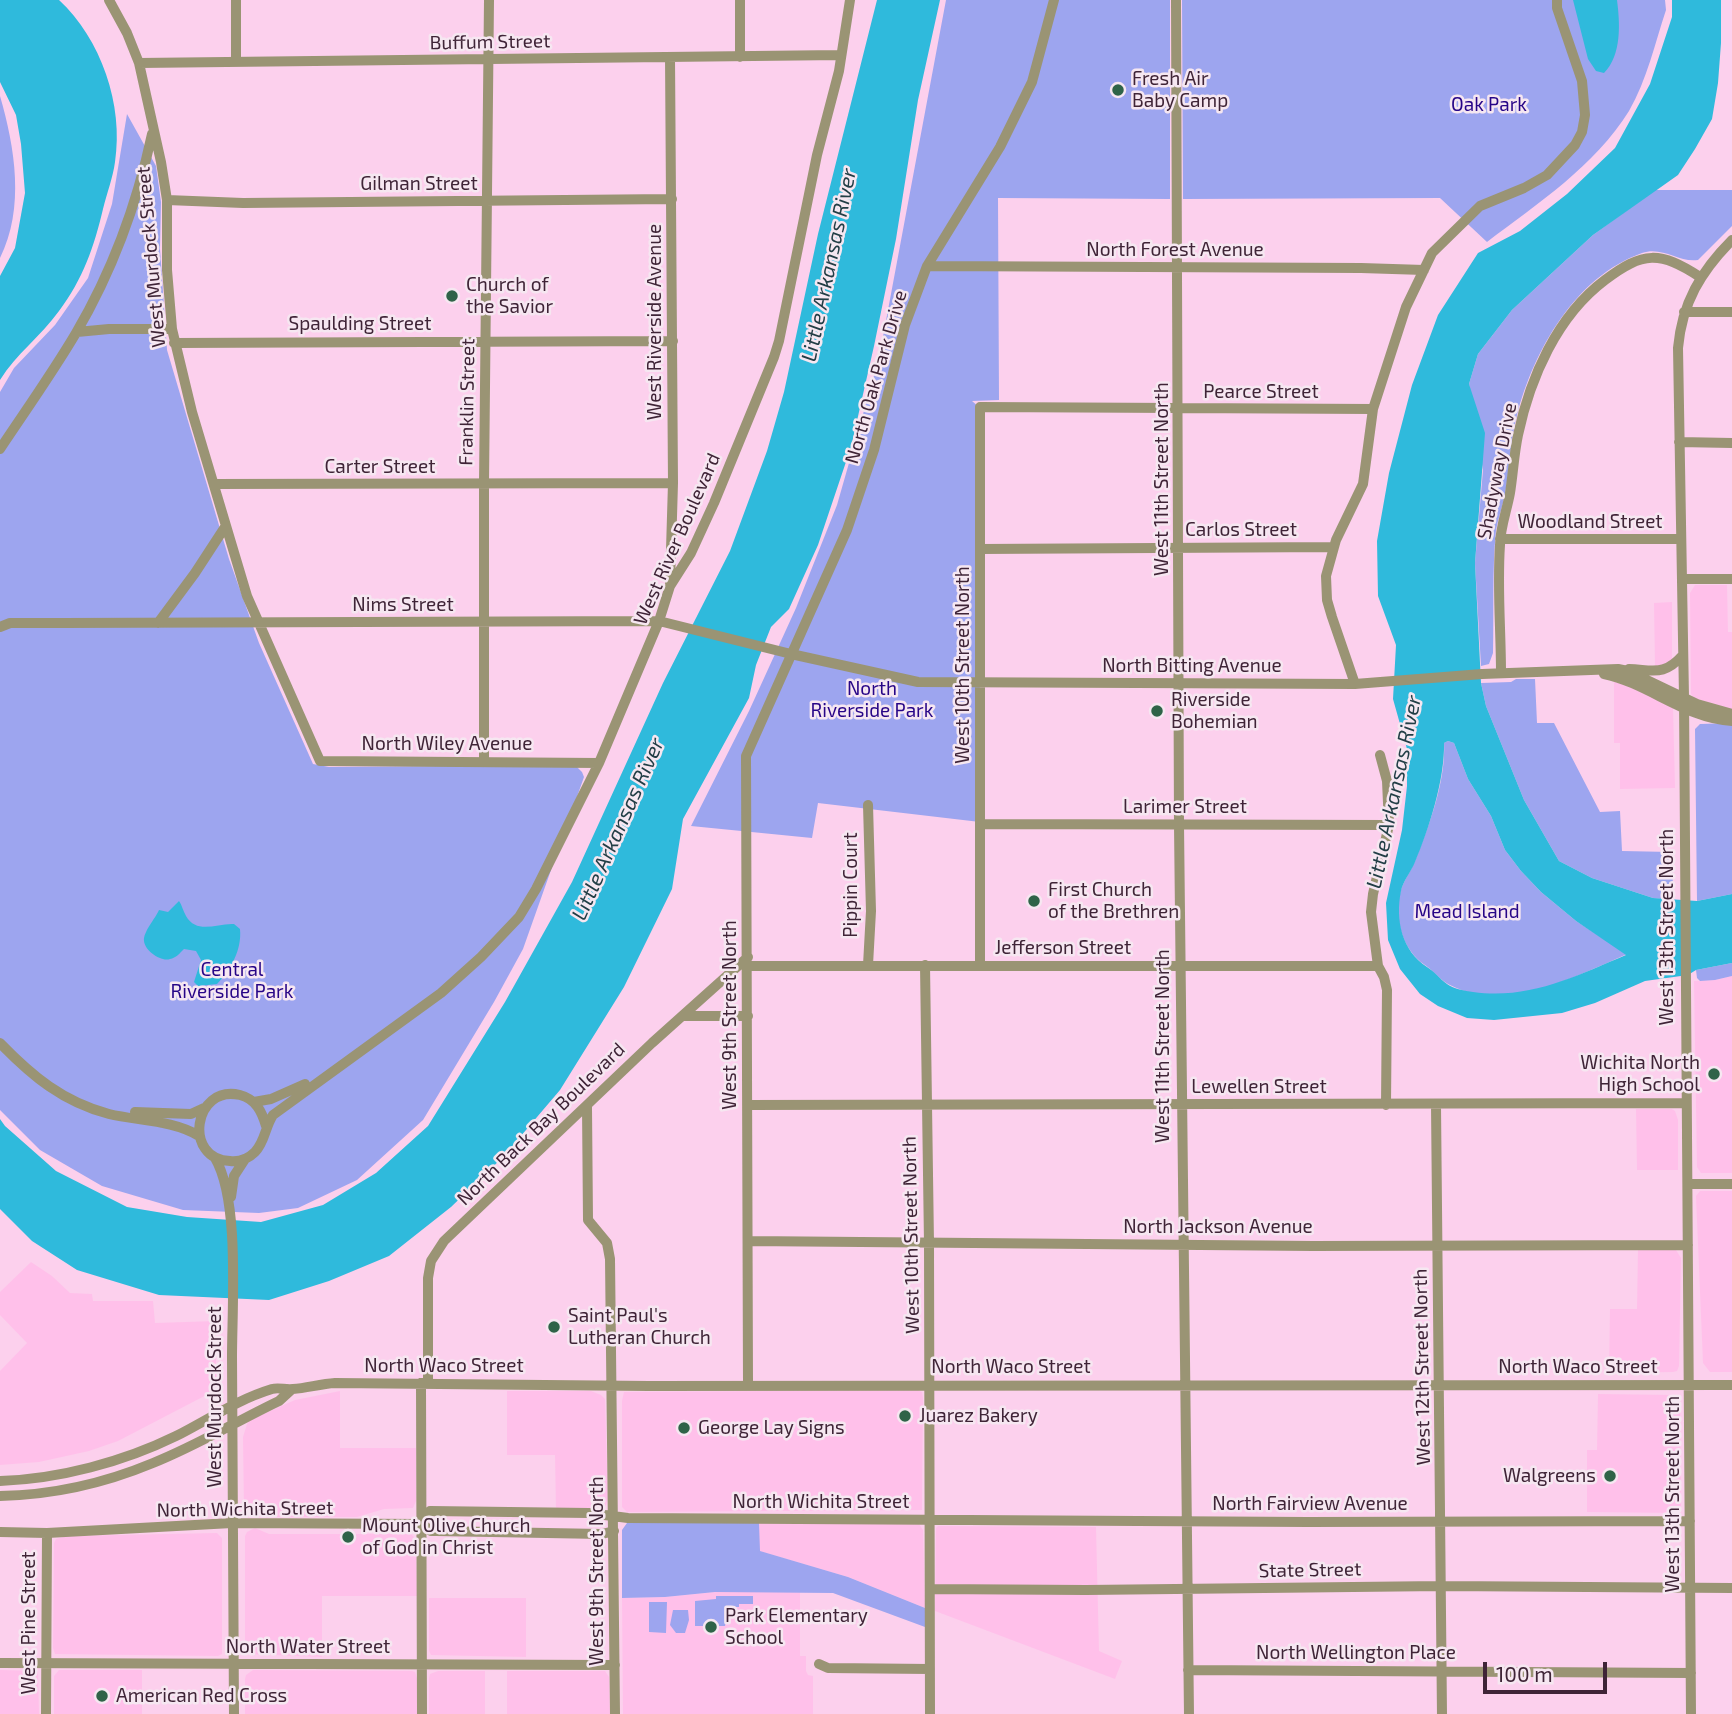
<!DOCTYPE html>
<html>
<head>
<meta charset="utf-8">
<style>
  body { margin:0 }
  #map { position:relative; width:1732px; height:1714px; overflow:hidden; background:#fcd0ed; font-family:"Exo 2",sans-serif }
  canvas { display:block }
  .scale { position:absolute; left:1483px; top:1662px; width:124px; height:32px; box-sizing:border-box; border:4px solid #3f2437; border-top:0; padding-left:9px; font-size:21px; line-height:24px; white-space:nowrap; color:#3f2437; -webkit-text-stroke:5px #f6e7f1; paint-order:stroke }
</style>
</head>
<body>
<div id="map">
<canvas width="1732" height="1714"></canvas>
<div class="scale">100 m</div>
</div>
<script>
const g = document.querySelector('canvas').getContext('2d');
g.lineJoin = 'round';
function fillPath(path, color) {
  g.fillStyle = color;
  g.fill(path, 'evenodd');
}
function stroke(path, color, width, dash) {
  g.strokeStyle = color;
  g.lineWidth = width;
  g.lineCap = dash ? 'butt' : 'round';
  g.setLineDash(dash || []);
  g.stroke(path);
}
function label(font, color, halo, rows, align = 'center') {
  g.font = font + ' "Exo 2",sans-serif';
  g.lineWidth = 5;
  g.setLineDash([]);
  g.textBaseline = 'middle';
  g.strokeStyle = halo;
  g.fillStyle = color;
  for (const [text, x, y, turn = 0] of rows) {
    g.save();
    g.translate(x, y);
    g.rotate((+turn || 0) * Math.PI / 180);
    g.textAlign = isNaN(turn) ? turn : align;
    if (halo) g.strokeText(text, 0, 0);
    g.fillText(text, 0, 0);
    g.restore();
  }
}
fillPath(new Path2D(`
  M1695 585H1727L1728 632H1732V710L1694 698 1691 694 1690 593Z
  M1672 602V660L1670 664 1655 666 1654 603Z
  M1614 681 1669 703 1673 707 1675 788 1620 789V743H1614Z
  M1732 976V1173H1701L1697 1167 1694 981 1715 980Z
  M1636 1109H1672L1675 1111 1678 1120V1170H1637Z
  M1700 1191H1732V1372H1710L1703 1363 1696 1196Z
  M1638 1248 1676 1250 1681 1258 1679 1366 1677 1371 1673 1372 1609 1373 1610 1309H1637Z
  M31 1262 52 1276 70 1293 92 1294 93 1301H153L155 1323 216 1321V1390L118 1441 89 1451 39 1462 0 1465V1371L27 1343 0 1315V1292Z
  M918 1390 922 1392 923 1398 922 1510 627 1512 622 1507V1401L624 1392Z
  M340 1391V1448H416V1501L413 1508 384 1509 357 1517H250L244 1509 243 1437 247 1424 250 1420 295 1400Z
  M507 1391H591L601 1395 605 1399 608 1499 605 1508 602 1511 556 1510 555 1455H507Z
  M1598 1394 1673 1395 1677 1398 1680 1411 1681 1510 1678 1513 1587 1512V1450H1597Z
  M759 1523 919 1524 923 1530 925 1608 848 1577 759 1551Z
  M938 1526 1096 1527 1099 1651 1122 1661 1115 1679 935 1611 936 1528Z
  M255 1528 269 1534H411L416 1539 417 1596H322V1657L249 1654 245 1647V1536L247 1532Z
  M217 1533 222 1538V1654L218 1656 55 1654 53 1648 54 1543 56 1539 67 1536Z
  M715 1592H800V1656H806V1671L808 1675 813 1676V1714H623L622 1598 665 1597Z
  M429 1598H526V1657L431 1655 429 1651Z
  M0 1670 38 1671 39 1714H0Z
  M59 1670H142V1714H54V1676Z
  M253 1670 412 1671 415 1672 418 1681V1714H245V1679L246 1675Z
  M438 1671H485V1714H429V1678L430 1674Z
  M507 1671H605L609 1677 610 1714H507Z`), '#ffc0ea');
fillPath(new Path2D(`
  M946 0H1170V199L998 198 999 400 972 401 979 407 980 822 818 803 812 838 691 826 749 711 796 608 837 505 879 358Z
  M1182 0H1665L1666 10C1655 43 1647 80 1629 111 1595 166 1537 204 1487 242L1440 198 1183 199Z
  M0 96C15 148 25 208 0 258Z
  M127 114 156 166 161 202 160 249 167 350 229 559 259 643 313 764 329 767 575 765 582 772 584 777 523 949 494 1002 423 1120 357 1180 298 1208 259 1213 183 1210 102 1186 40 1150 0 1110V392L14 368 55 325 88 278 112 204Z
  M1655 190H1732V226L1698 260C1679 263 1663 246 1642 253 1575 277 1534 350 1517 415 1510 441 1510 468 1505 494 1503 506 1498 518 1496 530 1492 571 1494 612 1493 653L1489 664 1481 666 1475 563 1483 470 1469 384 1478 354 1512 310 1593 235Z
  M1516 679H1535L1537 723H1554L1600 812 1620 811 1622 851 1671 852 1674 900 1653 898 1592 878 1559 861 1524 800 1486 706 1481 683 1511 682Z
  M1732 723V894L1697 901 1695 729 1700 724Z
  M1448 741 1454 743 1468 779 1491 816 1505 850 1521 871 1541 892 1576 921 1627 954C1577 976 1505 1014 1450 985 1441 981 1434 971 1425 965 1402 950 1393 916 1401 890 1404 880 1411 871 1415 861 1429 826 1446 781 1444 743Z
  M1732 963V976L1715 980 1700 981 1697 978 1696 970Z
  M627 1523H759L760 1551 848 1577 925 1608V1627L833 1593 715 1592 665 1597 622 1598V1530Z
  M716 1596H753V1604H739V1607H731V1616H727L725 1626H695V1601L716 1599Z
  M649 1602H667L666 1633 649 1632Z
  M673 1610H688L689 1620 685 1633H676L670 1625Z`), '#9da5ef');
fillPath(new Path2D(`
  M0 0H59C101 39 124 105 115 162 113 177 107 193 103 209 94 247 83 279 59 311 41 336 16 354 0 380V276L15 248 25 193 21 144 16 115 0 82Z
  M877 0H940L918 100 896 239 874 346 851 447 818 545 789 609 771 627 756 665 749 698 683 819 672 889 624 987 560 1090 503 1157 451 1207 389 1256 329 1281 269 1300 159 1295 77 1270 32 1241 0 1209V1119L5 1126 56 1171 127 1207 187 1217 261 1222 323 1205 376 1173 428 1126 505 1002 572 882 663 683 730 551 767 451 784 392 818 234Z
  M1573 0H1617C1620 23 1622 55 1604 73L1596 71 1588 59Z
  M1672 0H1721V43L1718 83 1712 119 1695 149 1678 175 1593 235 1512 310 1478 354 1469 384 1485 433 1475 563 1481 683 1486 706 1524 800 1559 861 1592 878 1653 898 1697 901 1732 894V963L1696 970 1688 975 1645 981 1595 1003 1562 1013 1494 1020 1467 1018 1438 1006 1420 994 1400 969 1388 940 1386 903 1402 830 1407 786V749L1393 699 1396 645 1378 596 1377 541 1389 473 1412 385 1438 315 1478 253 1520 231 1567 194 1615 148 1650 84 1672 17ZM1448 741 1454 743 1468 779 1491 816 1505 850 1521 871 1541 892 1576 921 1626 955C1576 976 1529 1000 1473 992 1465 991 1454 989 1447 984 1440 979 1435 972 1427 967 1402 951 1395 920 1401 891 1403 881 1411 872 1415 862 1429 829 1445 779 1444 743Z
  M179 901C182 905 183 911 186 916 197 935 217 923 234 924L240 929C242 950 231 969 217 984L198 986 194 982 201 960 196 951 184 949C180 953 176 958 170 959 161 962 145 951 144 941 143 932 155 919 159 910L168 912Z`), '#2fbadc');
stroke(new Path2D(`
  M109 0 127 33 139 63 161 162 167 200V270L172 329 192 412 247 596 320 761 599 763
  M1176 0 1179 825 1189 1714
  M670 57 673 483 670 583
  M740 57V0
  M236 62V0
  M139 63 841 55
  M167 200 243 203 672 199
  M927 266 1361 268 1424 270
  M1684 312H1732
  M77 332 109 329H172
  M174 343 673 341
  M1679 442 1732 443
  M0 449C26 410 53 372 76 333 113 270 137 204 152 134
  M214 484 673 483
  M1500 539H1681
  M980 549 1334 547
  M1682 579H1732
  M158 623 195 573 225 527
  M0 627 10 623H63L659 621 791 654 918 682 1355 684 1482 674 1618 669 1628 671 1697 704 1732 714
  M1629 669C1655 670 1664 676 1683 655
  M1501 673C1501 630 1497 588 1500 545 1500 528 1507 510 1510 493 1513 474 1514 454 1518 435 1530 378 1557 316 1605 280 1643 251 1660 251 1700 277
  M1604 674C1648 683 1686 719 1732 721
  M1355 684 1332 617 1327 600 1326 576 1336 540 1363 484 1373 409 1406 307 1432 253 1480 206 1524 188 1547 175 1575 145 1582 132 1585 115 1582 81 1557 8V0
  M1380 755 1387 781 1389 825 1373 894 1371 912 1378 966 1384 977 1387 990 1386 1105
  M484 762V484L489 0
  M868 805 871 911 868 965
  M980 824 1389 825
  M925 965 929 1243 930 1714
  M980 965V407L1373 409
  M748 966H1378
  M682 1016H748
  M0 1043C32 1076 63 1102 109 1114 138 1121 173 1120 199 1136
  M254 1102 271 1099 305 1084
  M748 1105 1685 1103
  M1436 1105 1442 1714
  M587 1107 588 1220 607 1243 610 1259 615 1714
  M135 1112 191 1114 204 1108
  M266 1126C262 1112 256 1099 240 1095 193 1084 183 1160 230 1161 239 1162 248 1159 255 1152 265 1142 265 1127 273 1115L441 993 481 957 519 917 536 889 599 763 659 621 670 586 691 553 714 503 774 357 779 341 817 155 839 71 850 0
  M215 1158C240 1200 232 1306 232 1357 233 1476 233 1595 234 1714
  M1688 1184H1732
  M231 1197 234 1176 245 1159
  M748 1241 1313 1246 1688 1245
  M421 1383 422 1714
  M428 1383V1278L431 1261 444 1241 652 1043 748 957
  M748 1385 746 756 847 530 874 450 905 325 927 266 1000 147 1032 82 1054 0
  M0 1481C59 1479 123 1462 176 1436 208 1420 236 1400 272 1389 279 1387 285 1390 293 1389 307 1388 320 1384 335 1383L649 1386 1732 1385
  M0 1496C52 1495 105 1483 153 1463 196 1446 237 1421 279 1401L291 1390
  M422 1519 430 1511 589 1513 628 1518 1308 1522 1690 1521
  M0 1532 47 1533 232 1523 422 1524 431 1531H436L602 1534 614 1531
  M930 1589 1086 1590 1442 1586 1732 1588
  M0 1663 615 1665
  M819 1664 828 1668 930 1669
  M1188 1670 1691 1673
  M46 1714 47 1533
  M1691 1714 1684 697 1678 348C1682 303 1701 271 1732 240`), '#9a9474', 10);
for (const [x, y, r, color] of [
  [1118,90,7,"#2f6348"],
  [452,296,7,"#2f6348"],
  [1157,711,7,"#2f6348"],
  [1034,901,7,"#2f6348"],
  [1714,1074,7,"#2f6348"],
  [554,1327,7,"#2f6348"],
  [905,1416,7,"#2f6348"],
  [684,1428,7,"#2f6348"],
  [1610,1476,7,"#2f6348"],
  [348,1537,7,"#2f6348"],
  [711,1627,7,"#2f6348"],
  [102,1696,7,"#2f6348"]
]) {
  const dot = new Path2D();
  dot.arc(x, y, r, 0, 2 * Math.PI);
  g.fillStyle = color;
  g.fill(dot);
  stroke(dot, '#f6e7f1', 2.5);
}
label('19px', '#3f2437', '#f6e7f1', [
  ["Buffum Street",490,42,-1],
  ["Gilman Street",419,184],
  ["North Forest Avenue",1175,250],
  ["West Murdock Street",151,257,-95],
  ["West Riverside Avenue",655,322,-90],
  ["Spaulding Street",360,324],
  ["North Oak Park Drive",876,377,-74],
  ["Pearce Street",1261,392],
  ["Franklin Street",467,402,-89],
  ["Carter Street",380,467],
  ["Shadyway Drive",1497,471,-79],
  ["West 11th Street North",1162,479,-90],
  ["Woodland Street",1590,522],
  ["Carlos Street",1241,530],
  ["West River Boulevard",677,539,-66],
  ["Nims Street",403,605],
  ["West 10th Street North",963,665,-90],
  ["North Bitting Avenue",1192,666],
  ["North Wiley Avenue",447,744],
  ["Larimer Street",1185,807],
  ["Pippin Court",851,885,-90],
  ["West 13th Street North",1667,927,-90],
  ["Jefferson Street",1063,948],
  ["West 9th Street North",730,1015,-90],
  ["West 11th Street North",1163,1046,-90],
  ["Lewellen Street",1259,1087],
  ["North Back Bay Boulevard",541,1124,-44],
  ["North Jackson Avenue",1218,1227],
  ["West 10th Street North",911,1235,-91],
  ["North Waco Street",444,1366],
  ["North Waco Street",1011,1367],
  ["West 12th Street North",1422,1367,-91],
  ["North Waco Street",1578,1367],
  ["West Murdock Street",215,1397,-90],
  ["West 13th Street North",1673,1494,-90],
  ["North Wichita Street",821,1502],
  ["North Fairview Avenue",1310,1504],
  ["North Wichita Street",245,1509,-1],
  ["State Street",1310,1570,-1],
  ["West 9th Street North",597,1571,-90],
  ["West Pine Street",29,1623,-90],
  ["North Water Street",308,1647],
  ["North Wellington Place",1356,1653]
]);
label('19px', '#3f2437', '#f6e7f1', [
  ["Fresh Air",1132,79],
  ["Baby Camp",1132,101],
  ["Church of",466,285],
  ["the Savior",466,307],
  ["Riverside",1171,700],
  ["Bohemian",1171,722],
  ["First Church",1048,890],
  ["of the Brethren",1048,912],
  ["Wichita North",1700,1063,"right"],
  ["High School",1700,1085,"right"],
  ["Saint Paul's",568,1316],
  ["Lutheran Church",568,1338],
  ["Juarez Bakery",919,1416],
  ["George Lay Signs",698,1428],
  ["Walgreens",1596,1476,"right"],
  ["Mount Olive Church",362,1526],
  ["of God in Christ",362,1548],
  ["Park Elementary",725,1616],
  ["School",725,1638],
  ["American Red Cross",116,1696]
], 'left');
label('19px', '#270587', '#f6e7f1', [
  ["Oak Park",1489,105],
  ["North",872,689],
  ["Riverside Park",872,711],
  ["Mead Island",1467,912],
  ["Central",232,970],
  ["Riverside Park",232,992]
]);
label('italic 21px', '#223e46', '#f6e7f1', [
  ["Little Arkansas River",829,265,-78],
  ["Little Arkansas River",1394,792,-78],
  ["Little Arkansas River",618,829,-66]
]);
</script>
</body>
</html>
